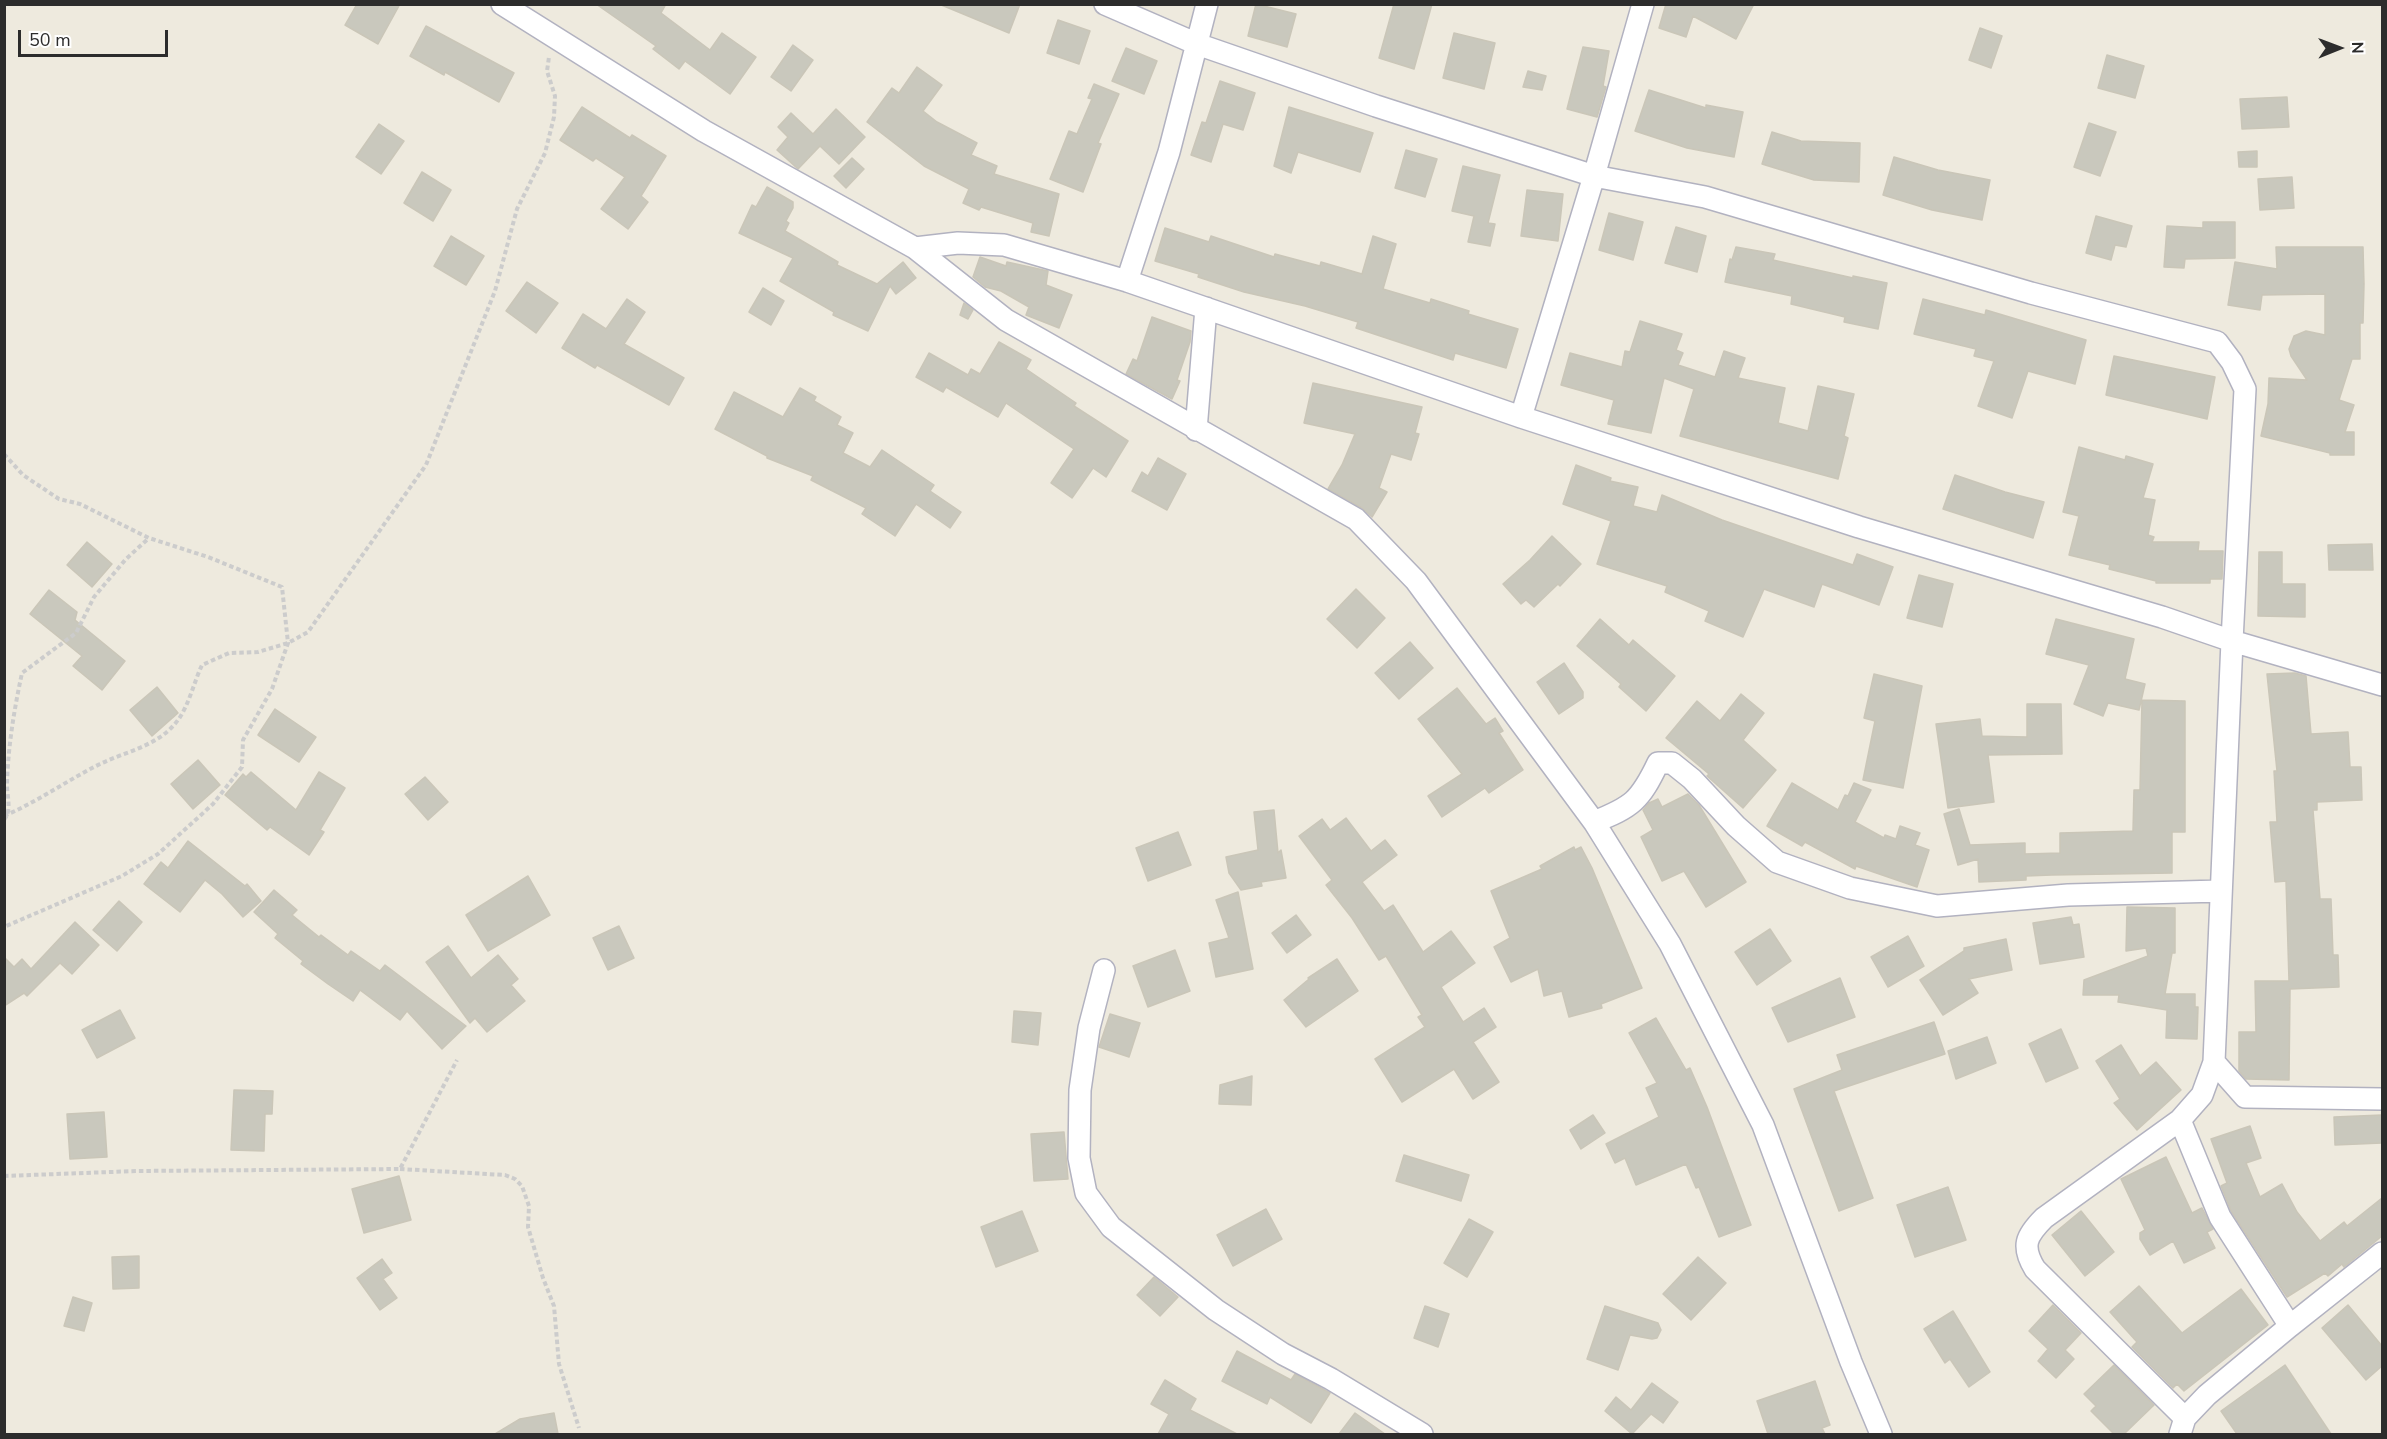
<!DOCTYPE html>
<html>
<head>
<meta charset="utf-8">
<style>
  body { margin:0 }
  #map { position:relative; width:2387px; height:1439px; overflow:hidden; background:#eeeade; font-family:"Nunito Sans",sans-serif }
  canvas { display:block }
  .frame { position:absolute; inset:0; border:6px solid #2c2c2c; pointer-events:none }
  .north { position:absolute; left:2309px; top:18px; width:60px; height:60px; -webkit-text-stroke:4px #fff; paint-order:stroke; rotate:89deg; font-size:16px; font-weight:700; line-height:24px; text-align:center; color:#2c2c2c }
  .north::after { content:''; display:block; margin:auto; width:21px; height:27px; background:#2c2c2c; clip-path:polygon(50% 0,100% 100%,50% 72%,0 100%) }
  .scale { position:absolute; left:18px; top:30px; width:150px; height:27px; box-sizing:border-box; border:3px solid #2c2c2c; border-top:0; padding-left:8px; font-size:18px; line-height:21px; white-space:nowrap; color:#2c2c2c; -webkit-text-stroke:4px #fff; paint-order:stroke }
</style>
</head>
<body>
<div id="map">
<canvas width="2387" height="1439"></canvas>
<div class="frame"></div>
<div class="north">N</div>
<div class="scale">50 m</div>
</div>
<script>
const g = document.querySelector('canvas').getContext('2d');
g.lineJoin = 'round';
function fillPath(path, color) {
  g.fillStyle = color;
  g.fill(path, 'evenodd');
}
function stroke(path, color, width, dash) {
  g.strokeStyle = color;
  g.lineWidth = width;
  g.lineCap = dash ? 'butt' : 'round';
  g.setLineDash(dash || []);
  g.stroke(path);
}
const building = new Path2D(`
  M357 4H400L378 44 345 25Z
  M596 4H666L661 13 710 50 722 33 756 57 730 94 685 61 679 69 653 49 656 46Z
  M939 4H1020L1009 33Z
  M1256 4 1296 14 1287 47 1248 36Z
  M1394 4H1432L1414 69 1379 58Z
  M1666 4H1754L1736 39 1693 16 1686 37 1659 28Z
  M1058 20 1090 31 1079 64 1047 53Z
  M426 26 514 73 499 102 445 72 444 75 410 56Z
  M1980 28 2002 36 1991 68 1969 60Z
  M1454 33 1495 43 1484 89 1443 78Z
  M793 45 813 60 791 91 771 77Z
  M1583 47 1609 51 1603 86 1606 87 1597 117 1567 109Z
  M1126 48 1157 61 1144 94 1112 81Z
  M2107 55 2144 66 2135 98 2098 88Z
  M917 67 942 85 923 111 937 122 977 143 971 155 997 166 994 174 1059 194 1049 236 1031 232 1033 223 981 207 979 210 963 203 969 189 924 166 867 122 892 88 899 93Z
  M1528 71 1546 76 1542 90 1523 87Z
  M1220 81 1255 93 1243 130 1223 124 1211 162 1191 155 1202 122 1206 123Z
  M1094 84 1119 94 1098 143 1101 144 1083 192 1050 179 1069 131 1077 134 1092 99 1088 98Z
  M1649 90 1706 108V105L1743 112 1734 157 1687 148 1635 131Z
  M2287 97 2289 127 2242 129 2240 99Z
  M582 107 630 138 632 135 666 156 641 196 648 202 628 229 601 209 625 177 596 158 593 161 560 140Z
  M1289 107 1373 133 1360 172 1298 152 1291 173 1274 166Z
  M836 109 865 137 839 164 820 146 798 169 777 150 788 137 778 127 791 113 813 134Z
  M2089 123 2116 132 2100 176 2074 167Z
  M379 124 404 141 381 174 356 157Z
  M1772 132 1801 141 1860 143 1859 182 1814 180 1762 164Z
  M1406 150 1437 159 1425 197 1395 188Z
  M2257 151V167H2239L2238 152Z
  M1894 157 1938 170 1990 180 1982 220 1932 210 1883 195Z
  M852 158 864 169 846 188 834 176Z
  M1463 166 1500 175 1488 223 1495 224 1490 246 1468 242 1474 216 1452 211Z
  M422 172 451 190 433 221 404 203Z
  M2292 177 2294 208 2260 210 2258 179Z
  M767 187 793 202V208L786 221 789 223 785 231 838 262 837 265 877 284 903 262 916 278 896 294 890 286 868 331 833 315 834 312 780 281 793 258 739 233 752 205 756 207Z
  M1527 190 1563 194 1558 241 1521 236Z
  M1609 213 1643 222 1633 260 1599 250Z
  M2096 216 2132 226 2126 247 2115 245 2111 260 2086 253Z
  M2203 222H2235V258L2185 259 2184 268 2164 267 2167 226 2203 228Z
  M1676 227 1706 236 1697 272 1665 263Z
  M1165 228 1209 242 1211 236 1274 257 1275 254 1320 266 1321 262 1362 274 1373 236 1396 244 1383 289 1430 303 1431 299 1469 311 1468 314 1518 329 1506 368 1455 353 1453 360 1356 328 1358 322 1305 306 1244 292 1198 277 1199 274 1155 261Z
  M451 236 484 256 466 285 434 266Z
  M1736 247 1775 254 1773 260 1853 278V276L1887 283 1878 329 1844 322 1845 317 1791 304 1792 296 1725 282 1730 259 1732 260Z
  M2276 247H2363L2364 284 2363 323H2360V359H2352L2339 400 2354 405 2345 432H2354V455H2330V453L2261 436 2268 404 2269 378 2307 380 2291 356 2289 349 2294 336 2306 331 2325 335V294L2262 295 2260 310 2228 305 2235 262 2277 269Z
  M980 257 1006 266 1007 262 1048 271 1046 285 1072 295 1059 328 1026 315 1029 307 1001 291 985 287 973 277Z
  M527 282 558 303 536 333 506 311Z
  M763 288 784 301 771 325 749 312Z
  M627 299 645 312 624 344 684 378 669 405 597 365 595 368 562 348 583 314 606 329Z
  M1923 299 1985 315 1986 310 2086 340 2075 384 2028 371 2012 418 1978 406 1994 361 1974 356 1976 349 1914 334Z
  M964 303 973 310 968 319 960 315Z
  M1152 317 1191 331 1190 342 1177 380 1180 381 1172 399 1126 374 1133 359 1137 361Z
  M1640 321 1682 334 1676 350 1683 353 1678 365 1715 377 1724 351 1745 358 1738 378 1785 388 1778 423 1808 431 1818 386 1854 394 1844 436 1848 438 1838 479 1680 436 1694 389 1664 378 1651 433 1608 424 1614 400 1561 385 1570 353 1622 367 1625 351 1630 352Z
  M999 342 1031 360 1026 369 1076 403 1074 406 1128 441 1106 477 1093 468 1072 498 1051 483 1074 449 1006 403 998 417 946 387 943 392 916 377 929 353 968 375 971 369 980 374Z
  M2114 356 2215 377 2207 419 2106 395Z
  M1313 383 1422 407 1415 433 1419 434 1411 460 1391 454 1379 488 1387 492 1372 517 1362 508 1328 489 1342 465 1355 434 1304 423Z
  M800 388 816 397 814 401 841 417 837 425 853 433 843 453 870 467 882 450 934 485 930 491 961 512 950 528 916 504 895 536 862 514 866 508 811 480 813 476 767 458V456L715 429 734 392 783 417Z
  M2079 447 2125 460 2126 456 2153 464 2143 498 2155 500 2148 535 2154 537 2152 542H2199L2198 551H2223L2222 579H2210V583H2156V581L2109 569 2110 565 2069 555 2079 516 2063 512Z
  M1158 458 1186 474 1167 510 1132 491 1142 472 1148 476Z
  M1576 465 1611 478 1610 481 1638 487 1633 506 1657 512 1662 495 1722 520 1853 565 1857 554 1893 567 1879 605 1822 584 1814 607 1764 589 1743 637 1705 621 1709 611 1665 592 1667 586 1597 564 1611 521 1563 504Z
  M1955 475 2005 492 2044 502 2033 538 1943 509Z
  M1552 536 1581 564 1560 586 1558 584 1534 607 1526 600 1521 604 1503 584 1530 560Z
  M87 542 112 564 92 587 67 565Z
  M2372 544 2373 570H2329L2328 545Z
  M2259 552H2282V584H2305V617L2258 616Z
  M1919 575 1953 584 1942 627 1907 618Z
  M1356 589 1385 618 1357 648 1327 619Z
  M49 590 77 612 75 620 125 661 102 690 73 666 82 656 30 614Z
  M1600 619 1629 645 1633 640 1675 676 1646 711 1619 687 1621 684 1577 646Z
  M2056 619 2134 639 2125 679 2145 684 2139 710 2108 703 2103 716 2074 704 2089 665 2046 654Z
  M1410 642 1433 668 1399 699 1375 673Z
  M1564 663 1583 692V698L1559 714 1537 682Z
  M2295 673 2306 676 2311 734 2348 732 2350 767H2361L2362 800 2317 802V810H2313L2320 899H2331L2333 955H2338L2339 987 2290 989 2289 1080 2246 1079 2239 1071V1032H2256L2255 981H2289L2286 881 2275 882 2270 822H2277L2274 771H2277L2267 674Z
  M1874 674 1922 686 1903 788 1863 780 1875 721 1864 718Z
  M157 687 178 713 152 736 130 710Z
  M1457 688 1486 724 1495 718 1503 731 1499 733 1523 770 1489 793 1485 788 1442 817 1428 796 1462 774 1418 719Z
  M1741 694 1764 713 1743 740 1776 770 1743 808 1707 776 1709 774 1666 738 1697 701 1720 721Z
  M2142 700 2185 701V832H2172V873L2052 875 2026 876V880L1979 882 1978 859 1958 865 1944 814 1959 809 1970 845 2025 843V854L2060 853V833L2133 831 2134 790H2140Z
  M2027 704H2061L2062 754 1988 755 1994 802 1948 808 1936 724 1980 719 1982 736 2027 737Z
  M275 709 316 737 299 762 258 735Z
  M198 760 220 785 193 809 171 784Z
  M251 772 296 810 319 772 345 788 320 830 324 832 309 855 270 827 267 830 225 795 243 774 246 777Z
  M425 777 448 802 428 820 405 794Z
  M1792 783 1838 810 1845 795 1848 796 1854 783 1871 790 1855 822 1884 838 1885 835 1896 839 1900 826 1920 833 1915 845 1929 850 1917 887 1856 866 1855 869 1805 842 1802 846 1767 826Z
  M1688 794 1699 805 1746 882 1706 907 1684 871 1662 881 1641 837 1653 830 1643 810 1649 803 1658 799 1662 807Z
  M1274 810 1278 853 1281 850 1286 878 1261 882 1262 886 1241 890 1229 873 1226 857 1258 850 1254 812Z
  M1346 818 1371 851 1385 840 1397 855 1362 882 1384 911 1393 905 1423 952 1451 931 1475 963 1441 987 1463 1022 1484 1008 1496 1027 1473 1042 1499 1082 1473 1099 1454 1069 1402 1102 1375 1059 1425 1027 1418 1017 1422 1015 1386 956 1379 960 1352 918 1326 885 1332 880 1299 836 1322 819 1330 830Z
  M1178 832 1191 865 1148 881 1136 848Z
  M188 841 245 886 247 884 261 901 243 917 222 894 205 880 180 912 144 884 161 862 168 868Z
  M1574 847 1575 850 1581 847 1592 868 1642 988 1601 1004 1602 1008 1569 1017 1562 991 1544 996 1538 969 1511 982 1494 947 1510 938 1491 891 1542 869 1540 866Z
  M528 876 550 915 488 951 466 915Z
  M274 890 297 910 292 915 319 937 321 935 348 955 351 951 380 971 385 965 466 1026 442 1049 407 1011 400 1020 360 990 353 1001 328 984 301 964 303 961 275 938 278 934 254 912Z
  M1238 892 1253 969 1216 977 1209 943 1229 938 1216 900Z
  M119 901 142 922 117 951 93 930Z
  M2127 907 2175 908V953H2172L2165 994H2195V1007H2198L2197 1039 2166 1038 2167 1010 2118 1002 2119 995H2083L2084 980 2148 956 2146 948 2126 951Z
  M1296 915 1311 935 1287 953 1272 933Z
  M2071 917 2073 925 2079 924 2084 957 2040 964 2033 923Z
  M75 922 99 945 72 974 60 963 27 996 24 993 4 1006V957L14 967 22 959 31 969Z
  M619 926 634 958 608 970 593 938Z
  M1770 929 1791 961 1757 985 1735 952Z
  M1908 936 1924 966 1888 987 1871 957Z
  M2006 939 2012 970 1969 979 1978 993 1943 1015 1920 980 1964 951V948Z
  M448 946 471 978 498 955 518 979 511 985 525 1001 487 1032 475 1018 470 1023 426 962Z
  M1175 950 1190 991 1148 1007 1133 966Z
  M1337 959 1358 991 1306 1027 1284 1000 1309 979 1308 978Z
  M1840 978 1855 1017 1788 1042 1772 1008Z
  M120 1010 135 1038 97 1058 82 1030Z
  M1014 1011 1041 1013 1038 1045 1012 1042Z
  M1110 1014 1140 1023 1129 1057 1099 1047Z
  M1656 1018 1686 1070 1690 1068 1707 1107 1751 1225 1719 1237 1699 1187 1696 1188 1686 1164 1636 1185 1625 1158 1615 1163 1606 1144 1659 1117 1646 1088 1657 1083 1629 1033Z
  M1934 1022 1945 1054 1834 1091 1873 1198 1839 1211 1794 1089 1842 1070 1837 1055Z
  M2061 1029 2078 1068 2046 1082 2029 1044Z
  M1987 1037 1996 1063 1956 1079 1948 1051Z
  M2121 1045 2140 1076 2156 1062 2181 1090 2137 1130 2114 1103 2120 1099 2096 1061Z
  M1252 1076 1251 1105 1219 1104 1220 1085Z
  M234 1090 273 1091 272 1114H265L264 1151 231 1150Z
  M104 1112 107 1157 70 1159 67 1114Z
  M1593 1115 1605 1133 1581 1149 1570 1130Z
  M2382 1115V1143L2335 1145 2334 1117Z
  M2250 1126 2261 1158 2246 1163 2260 1197 2282 1184 2297 1212 2320 1241 2344 1222 2347 1226 2382 1198V1236L2344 1267 2342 1264 2328 1276 2325 1273 2287 1297 2231 1211 2221 1186 2227 1183 2211 1139Z
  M1064 1132 1068 1179 1034 1181 1031 1134Z
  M1404 1155 1469 1175 1461 1201 1396 1181Z
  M2166 1157 2192 1213 2202 1208 2213 1229 2207 1232 2215 1248 2184 1263 2173 1241 2150 1255 2140 1239V1233L2145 1230 2121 1179Z
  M399 1176 411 1220 364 1233 352 1189Z
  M1948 1187 1966 1240 1915 1257 1897 1205Z
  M1266 1209 1282 1239 1233 1266 1217 1235Z
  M1022 1211 1038 1251 996 1267 981 1227Z
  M2081 1211 2114 1252 2085 1276 2052 1235Z
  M1469 1219 1493 1232 1467 1277 1444 1263Z
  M139 1256V1288L113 1289 112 1257Z
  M1698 1257 1726 1283 1691 1320 1663 1294Z
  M382 1259 392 1273 383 1279 397 1298 380 1310 357 1278Z
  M1154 1277 1178 1297 1160 1316 1137 1295Z
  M2139 1286 2182 1333 2241 1289 2268 1325 2184 1391 2177 1384 2173 1388 2132 1347 2137 1342 2110 1312Z
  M73 1297 92 1303 84 1331 64 1326Z
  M2053 1305 2081 1333 2065 1350 2074 1359 2056 1378 2038 1361 2048 1349 2029 1331Z
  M2348 1305 2382 1346V1366L2366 1380 2322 1328Z
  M1425 1306 1449 1314 1438 1347 1414 1338Z
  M1605 1306 1658 1323 1661 1330 1657 1338 1652 1339 1630 1335 1618 1370 1587 1359Z
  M1953 1311 1990 1372 1969 1387 1950 1359 1945 1363 1924 1329Z
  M1237 1351 1291 1380 1295 1374 1330 1393 1311 1423 1270 1397 1267 1404 1222 1381Z
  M2114 1365 2154 1405 2124 1434H2114L2091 1411 2096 1406 2084 1394Z
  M2285 1365 2331 1434H2237L2221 1411Z
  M1165 1380 1196 1399 1190 1410 1237 1434H1158L1169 1414 1151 1404Z
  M1815 1381 1830 1425 1822 1428 1825 1434H1768L1757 1401Z
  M1652 1383 1678 1402 1663 1423 1651 1414 1632 1434 1605 1411 1616 1397 1631 1410Z
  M554 1413 558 1434H495L520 1419Z
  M1355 1413 1385 1434H1339Z`);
fillPath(building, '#c9c8bd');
stroke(building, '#cac6b8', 1.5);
const minor = new Path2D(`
  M502 4 704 131 915 248 1006 320 1356 519 1416 581 1594 822 1670 944 1763 1125 1851 1362 1881 1434
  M1105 4 1197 44 1376 106 1594 176 1705 197 2031 293 2217 342 2232 362 2245 389 2232 641 2382 685
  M915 248 958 243 1004 245 1127 281 1521 417 1859 527 2162 617 2232 641 2214 1062 2202 1095 2180 1120 2044 1218C2026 1236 2021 1246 2035 1269L2185 1418
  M1127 281 1169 152 1207 4
  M1521 417 1594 176 1643 4
  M1196 430 1206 308
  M1594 822C1632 807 1640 801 1658 763H1672L1692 779 1736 826 1777 862 1850 888 1937 906 2068 895 2220 891
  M1104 970 1089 1028 1080 1090 1079 1158 1086 1193 1111 1227 1216 1310 1283 1354 1331 1379 1422 1434
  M2214 1062 2245 1097 2382 1099
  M2180 1120 2220 1217 2290 1326 2207 1395 2185 1418 2180 1434
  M2290 1326 2382 1253`);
stroke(minor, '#b2b2c0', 24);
stroke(new Path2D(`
  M4 454 23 475 59 499 80 504 149 538 208 557 282 587 288 643 272 689 243 740 242 767 213 804 158 854 122 876 4 927
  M4 816C39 801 69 779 102 763 128 751 160 745 178 720 189 705 194 682 202 665L229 653 258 652 288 643 308 632 426 465 495 291 517 209 545 153 554 117 555 96 547 71 549 57
  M4 820C12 810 7 797 7 784 8 747 14 710 22 673L76 633 94 597 126 559 149 538
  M400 1169 505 1175 515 1179 522 1186 529 1206 528 1227 543 1278 554 1306 559 1364 579 1428
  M4 1176 137 1171 400 1169 457 1060`), '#ccc', 4, [4.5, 3]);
stroke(minor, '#fff', 21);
</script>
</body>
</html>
